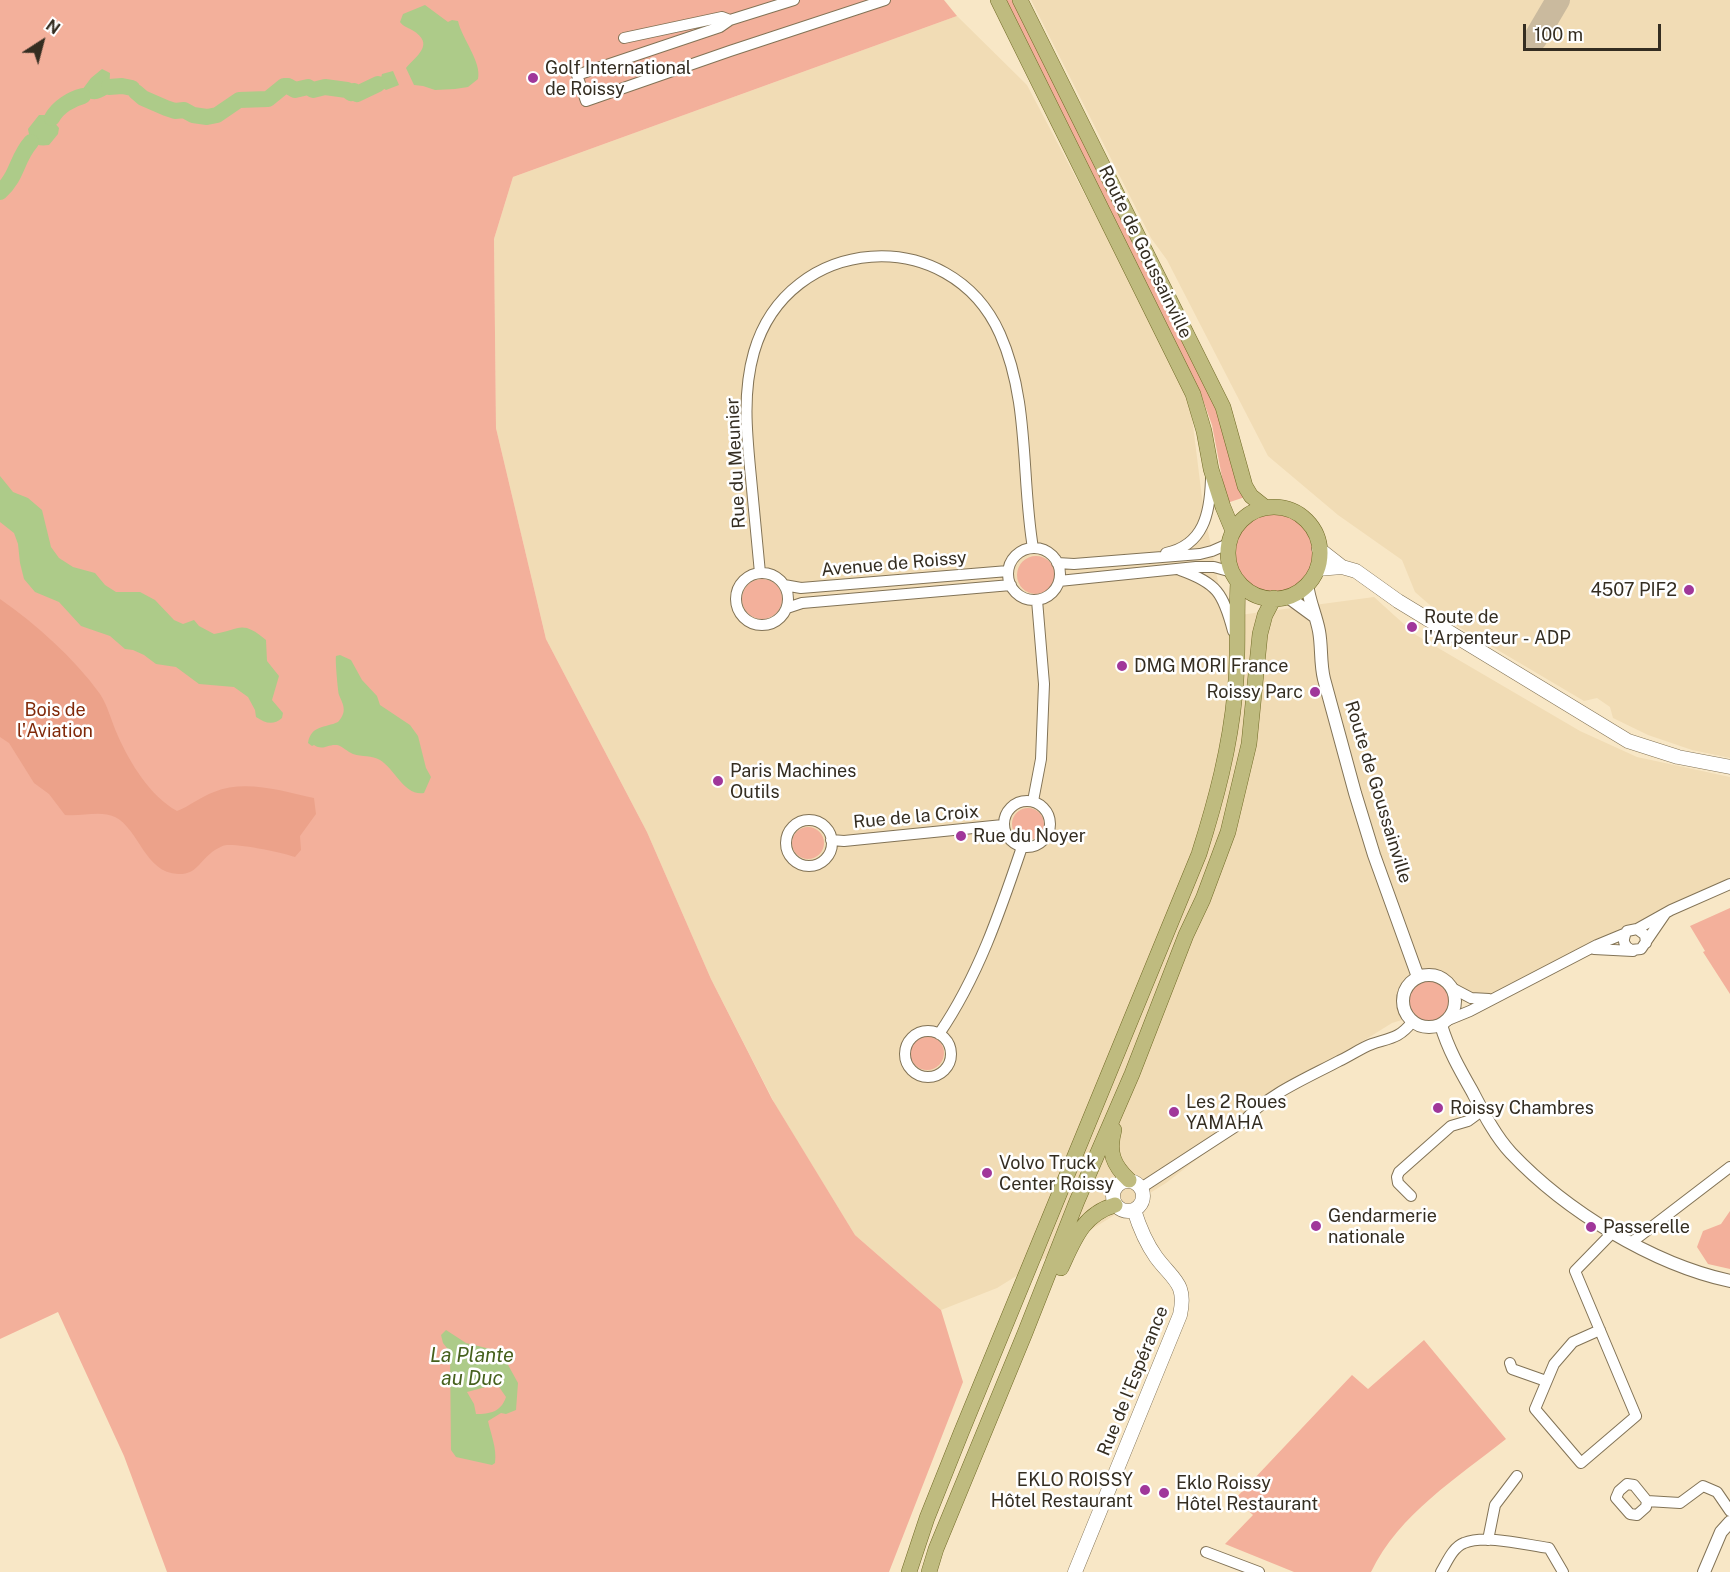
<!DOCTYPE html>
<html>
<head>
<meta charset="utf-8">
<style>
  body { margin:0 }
  #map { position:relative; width:1730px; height:1572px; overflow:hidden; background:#f8e7c6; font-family:"Public Sans",sans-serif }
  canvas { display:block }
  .north { position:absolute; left:12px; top:12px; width:60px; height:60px; -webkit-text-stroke:4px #fff; paint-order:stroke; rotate:36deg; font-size:16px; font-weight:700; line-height:24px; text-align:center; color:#342d21 }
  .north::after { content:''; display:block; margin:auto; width:21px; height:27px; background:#342d21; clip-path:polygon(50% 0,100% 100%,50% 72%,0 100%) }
  .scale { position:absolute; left:1523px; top:24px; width:138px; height:27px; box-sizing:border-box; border:3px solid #342d21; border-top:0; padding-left:8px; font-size:18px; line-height:21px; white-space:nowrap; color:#342d21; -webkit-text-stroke:4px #fff; paint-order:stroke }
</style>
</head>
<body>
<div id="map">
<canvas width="1730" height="1572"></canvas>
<div class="north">N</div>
<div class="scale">100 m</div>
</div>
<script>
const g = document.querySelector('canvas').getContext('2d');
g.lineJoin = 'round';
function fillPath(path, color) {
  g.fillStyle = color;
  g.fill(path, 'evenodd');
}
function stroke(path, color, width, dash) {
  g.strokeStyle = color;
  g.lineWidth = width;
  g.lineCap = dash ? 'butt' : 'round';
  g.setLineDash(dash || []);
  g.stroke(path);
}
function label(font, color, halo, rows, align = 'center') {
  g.font = font + ' "Public Sans",sans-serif';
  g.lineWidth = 5;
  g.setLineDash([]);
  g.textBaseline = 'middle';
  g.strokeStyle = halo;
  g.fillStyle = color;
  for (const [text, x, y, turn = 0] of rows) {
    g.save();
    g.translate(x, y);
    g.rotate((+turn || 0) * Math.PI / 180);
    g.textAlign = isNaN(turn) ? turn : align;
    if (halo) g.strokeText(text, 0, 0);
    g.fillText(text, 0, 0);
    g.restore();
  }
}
fillPath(new Path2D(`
  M1031 0H1730V758L1692 750 1648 735 1613 718 1610 707 1597 698 1584 701 1447 620 1415 592 1402 560 1338 515 1268 456 1167 260 1151 238Z
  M957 16 1027 85 1189 393 1203 506 1225 617 1374 597 1416 635 1580 731 1637 757 1730 777V883L1494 992 1392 1023 1294 1084 1166 1183 997 1288 941 1310 855 1235 776 1106 711 979 647 832 546 639 496 428 494 239 513 177Z`), '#f1dcb5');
fillPath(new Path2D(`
  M0 0H944L957 16 513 177 494 239 496 428 546 639 647 832 711 979 772 1099 855 1235 941 1310 963 1382 889 1572H167L124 1456 58 1312 0 1339Z
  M1004 0H1015L1215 399 1245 497 1227 503 1212 425 1202 397Z
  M1234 554a40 40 0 1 1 80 0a40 40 0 1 1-80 0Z
  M1017 575a19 19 0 1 1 38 0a19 19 0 1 1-38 0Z
  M742 599a20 20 0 1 1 40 0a20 20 0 1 1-40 0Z
  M1012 824a16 16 0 1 1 32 0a16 16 0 1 1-32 0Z
  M792 843a16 16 0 1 1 32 0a16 16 0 1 1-32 0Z
  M1730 908V994L1703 952 1705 951 1690 926Z
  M1409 1001a20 20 0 1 1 40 0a20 20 0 1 1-40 0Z
  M910 1053a17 17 0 1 1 34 0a17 17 0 1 1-34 0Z
  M1730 1211V1269L1708 1264 1697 1247 1703 1231 1721 1224Z
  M1424 1340 1506 1439C1457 1478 1399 1514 1371 1572H1294L1225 1544 1253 1515 1235 1499 1352 1375 1368 1389Z`), '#f3b09b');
fillPath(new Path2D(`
  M0 599C37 625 73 657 100 694 108 706 112 723 118 736 130 763 150 796 177 811 190 806 200 797 214 792 245 779 282 791 314 798L316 814 300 836 301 850 295 857C282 852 240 844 227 845 223 845 214 850 211 853 199 862 196 875 178 874 145 873 139 829 115 817 100 810 81 817 65 815L49 794 34 783 9 743 0 737Z`), '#eca28a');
fillPath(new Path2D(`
  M425 5 448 22 452 20 458 21C462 39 482 62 478 79L468 87 455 89 435 90 423 86 414 85 406 68C416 56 436 44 412 30 407 27 404 27 400 22L403 14Z
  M102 69 110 73 109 93C99 100 94 101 83 96L82 90 91 78Z
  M393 71 399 85 386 90 379 85 382 74Z
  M39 115H48L59 128 58 134 49 145C35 147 30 143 28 129Z
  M0 476 13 492 28 498 42 510 51 547 59 558 73 567 95 573 105 585 116 592H140L155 600 174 620 183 624 194 620 199 626 214 634C240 630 241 619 266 640L267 661 279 676 272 700 283 713 282 718C273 726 265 723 256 717L255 710 248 697 234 687 199 684 176 667 156 664 144 655 133 650 125 649 110 636 81 626 59 602 35 592 24 579 20 563 18 544 14 533 0 522Z
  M340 655 351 660 362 680 377 696 380 705 410 725 418 736 426 768 431 777 424 793C404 796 395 769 380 760 372 755 362 757 353 754 348 752 342 746 337 745 327 744 323 751 314 745L312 746 308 743C311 725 325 728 338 722 347 712 344 706 339 695 338 692 335 660 336 656Z
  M446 1330 466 1343 494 1350 507 1363 518 1383 516 1410 506 1414 501 1413 488 1421C491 1435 497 1448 495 1463L492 1465 456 1457 451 1450 450 1352 443 1343 441 1335ZM497 1384 506 1397C501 1412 490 1414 476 1414L474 1404 467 1392Z`), '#adcb89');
stroke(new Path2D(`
  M109 87 122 86 132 88
  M136 92 143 98 166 108 175 111 184 110 193 115 207 117 217 115 239 100 268 99 284 86H288L295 90 308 87 313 90 325 87 347 90 351 93 354 91 357 94 378 84
  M52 118C58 107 71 99 83 96
  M0 192C18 176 16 159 31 142`), '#adcb89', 16);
stroke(new Path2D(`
  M1535 39 1558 0`), '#caba9e', 24);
const minor = new Path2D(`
  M794 0 730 20 720 27 577 75 586 101 730 51 885 0
  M624 38 722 17 730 20
  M1008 574a26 26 0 1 1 52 0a26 26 0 1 1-52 0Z
  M1166 553C1204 545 1210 513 1211 479
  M1057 563 1074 564 1200 554 1212 551 1228 544
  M1180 570C1217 583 1223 593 1233 631
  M736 599a26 26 0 1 1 52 0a26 26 0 1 1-52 0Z
  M760 573C757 541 754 510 751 478 747 436 742 394 754 352 788 234 950 222 1000 334 1030 401 1021 478 1033 548
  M1059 581 1196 567H1214L1232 572
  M784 585 801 588 1008 571
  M787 608 802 603 1011 585
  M1004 824a23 23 0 1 1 46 0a23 23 0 1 1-46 0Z
  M1033 801 1041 759 1044 684 1037 600
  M786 843a23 23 0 1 1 46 0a23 23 0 1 1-46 0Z
  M831 840 844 841 1003 825
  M1637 929 1671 910 1730 884
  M1646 943 1645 935 1637 929 1627 931C1622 939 1623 946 1631 950L1641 949 1665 914
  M1594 949 1633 951
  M1452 988 1471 998 1489 999
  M1448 1020 1470 1011 1597 945 1626 933
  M905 1054a23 23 0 1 1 46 0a23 23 0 1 1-46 0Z
  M939 1034C978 977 1000 912 1022 847
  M1141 1188 1244 1121C1266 1095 1309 1077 1339 1061 1350 1056 1361 1048 1372 1044 1390 1038 1400 1038 1412 1022
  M1411 1196 1398 1183 1397 1177 1399 1172 1451 1126 1468 1121 1483 1110
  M1632 1242 1730 1167
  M1600 1330 1573 1342 1554 1364 1535 1409 1581 1463 1636 1416 1575 1271 1613 1232
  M1510 1363 1512 1369 1546 1381
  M1627 1484 1634 1485 1647 1501 1646 1507 1637 1515 1630 1514 1616 1498 1619 1491Z
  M1647 1501 1680 1503 1703 1486 1717 1492 1730 1511
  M1488 1540 1495 1505 1517 1476
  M1206 1552 1259 1572
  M1441 1572C1447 1562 1453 1547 1464 1543 1486 1534 1526 1545 1549 1548L1563 1572`);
const tertiary = new Path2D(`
  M1307 584C1309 601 1316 615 1319 631 1322 647 1320 663 1324 679L1355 793 1374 855 1418 977
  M1288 597 1314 616
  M1403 1001a26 26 0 1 1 52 0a26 26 0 1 1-52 0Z
  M1441 1025C1448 1049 1460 1070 1472 1091 1483 1112 1495 1136 1511 1153 1566 1211 1652 1264 1730 1281
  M1704 1572 1721 1532 1730 1522`);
const secondary = new Path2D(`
  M1319 549 1342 567
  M1317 569 1342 567 1356 571 1398 601 1628 741 1678 757 1730 767
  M1113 1196a15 15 0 1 1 30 0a15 15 0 1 1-30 0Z
  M1075 1572 1180 1315C1187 1283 1173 1280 1156 1257 1146 1243 1139 1226 1134 1210`);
const primary = new Path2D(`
  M998 0 1193 394 1204 431 1211 469 1223 507 1233 531
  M1020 0 1223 407 1245 486 1251 496 1266 508
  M1228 553a46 46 0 1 1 92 0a46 46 0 1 1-92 0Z
  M1114 1130C1108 1152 1113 1165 1129 1180
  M1061 1268C1074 1240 1083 1214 1115 1205
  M909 1572 927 1518 961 1433 1199 854C1216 800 1230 748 1235 692 1239 655 1236 618 1238 582
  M929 1572 936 1549 1025 1333 1077 1201 1132 1074 1186 935 1203 899 1228 832 1249 744 1260 634 1265 615 1274 598`);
stroke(minor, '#827356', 12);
stroke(tertiary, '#827356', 14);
stroke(secondary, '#827356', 15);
stroke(primary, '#726b27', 16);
stroke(minor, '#fff', 10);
stroke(tertiary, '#fff', 12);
stroke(secondary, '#fff', 14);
stroke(primary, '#bfbb7f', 15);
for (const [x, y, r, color] of [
  [533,78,6,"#a0379a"],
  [1689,590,6,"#a0379a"],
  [1412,627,6,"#a0379a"],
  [1122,666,6,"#a0379a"],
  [1315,692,6,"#a0379a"],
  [718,781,6,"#a0379a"],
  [961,836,6,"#a0379a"],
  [1438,1108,6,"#a0379a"],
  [1174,1112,6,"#a0379a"],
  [987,1173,6,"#a0379a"],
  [1316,1226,6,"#a0379a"],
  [1591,1227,6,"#a0379a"],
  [1145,1490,6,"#a0379a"],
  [1164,1493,6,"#a0379a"]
]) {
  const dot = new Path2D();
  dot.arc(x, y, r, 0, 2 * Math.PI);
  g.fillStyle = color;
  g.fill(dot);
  stroke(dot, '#fff', 2);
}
label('18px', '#342d21', '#fff', [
  ["Golf International",545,68],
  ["de Roissy",545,89],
  ["4507 PIF2",1677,590,"right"],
  ["Route de",1424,617],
  ["l'Arpenteur - ADP",1424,638],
  ["DMG MORI France",1134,666],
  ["Roissy Parc",1303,692,"right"],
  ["Paris Machines",730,771],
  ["Outils",730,792],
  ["Rue du Noyer",973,836],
  ["Les 2 Roues",1186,1102],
  ["YAMAHA",1186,1123],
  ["Roissy Chambres",1450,1108],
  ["Volvo Truck",999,1163],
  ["Center Roissy",999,1184],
  ["Gendarmerie",1328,1216],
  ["nationale",1328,1237],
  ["Passerelle",1603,1227],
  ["EKLO ROISSY",1133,1480,"right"],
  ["Hôtel Restaurant",1133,1501,"right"],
  ["Eklo Roissy",1176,1483],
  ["Hôtel Restaurant",1176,1504]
], 'left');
label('18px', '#342d21', '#fff', [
  ["Route de Goussainville",1145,252,64],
  ["Rue du Meunier",736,463,-93],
  ["Avenue de Roissy",894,564,-5],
  ["Route de Goussainville",1378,792,73],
  ["Rue de la Croix",916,817,-5],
  ["Rue de l'Espérance",1133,1381,-68]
]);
label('18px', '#802a0a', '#fff', [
  ["Bois de",55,710],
  ["l'Aviation",55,731]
]);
label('italic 20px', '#46611d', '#fff', [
  ["La Plante",472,1356],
  ["au Duc",472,1379]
]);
</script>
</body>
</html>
